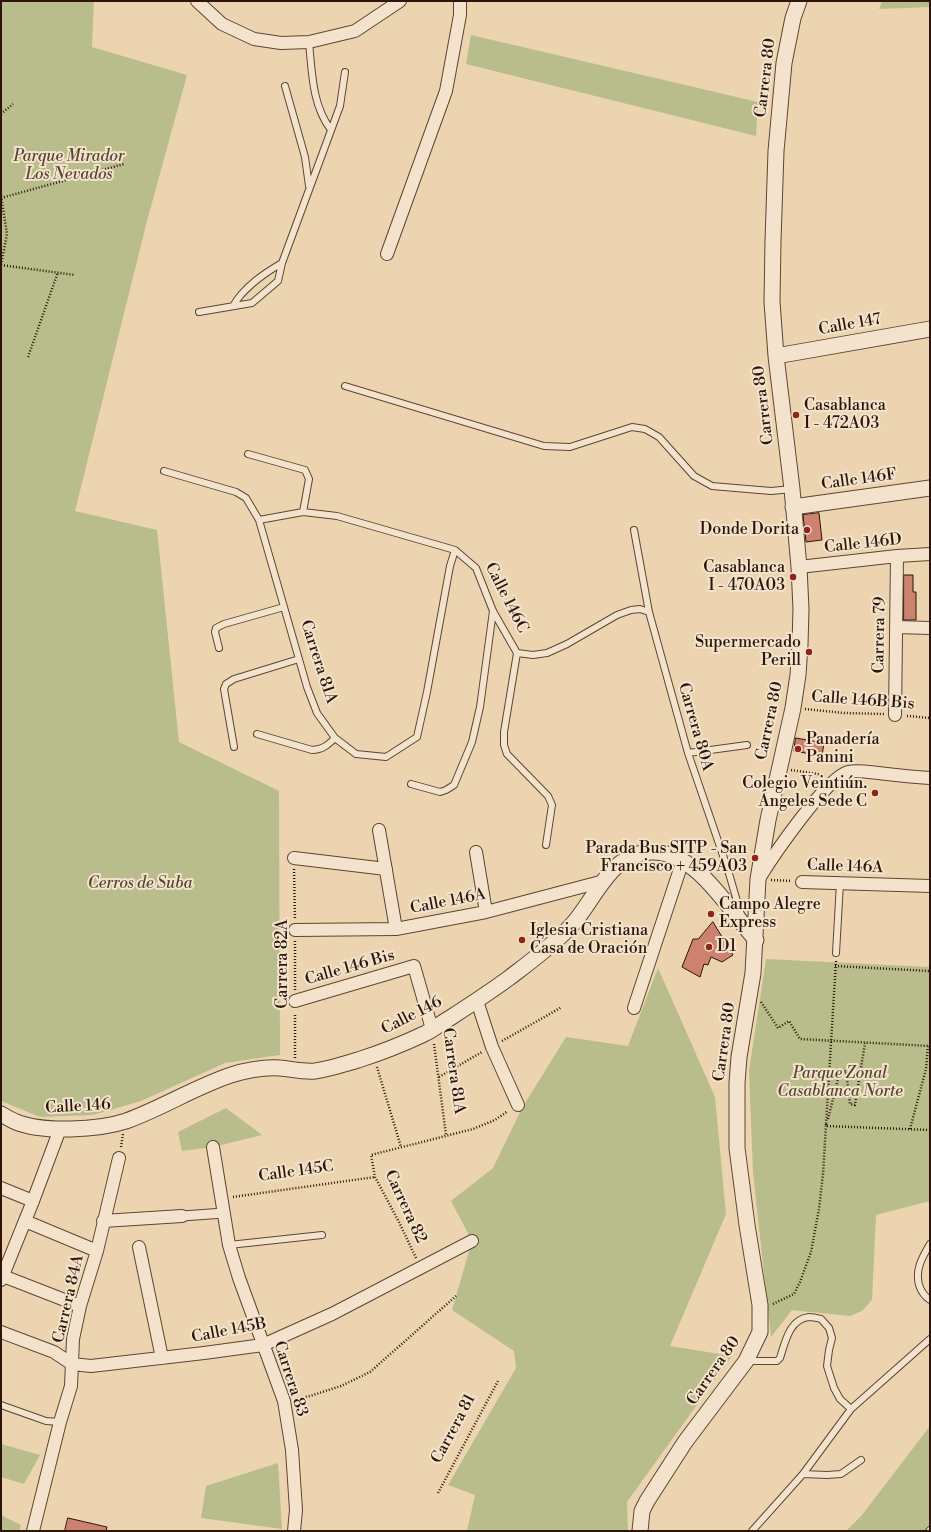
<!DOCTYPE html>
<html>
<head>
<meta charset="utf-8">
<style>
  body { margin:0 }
  #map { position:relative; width:931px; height:1532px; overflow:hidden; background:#edd4b0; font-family:"Libre Bodoni",serif }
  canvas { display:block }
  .frame { position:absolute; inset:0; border:2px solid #2e1509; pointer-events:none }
</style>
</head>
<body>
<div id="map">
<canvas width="931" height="1532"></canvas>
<div class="frame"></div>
</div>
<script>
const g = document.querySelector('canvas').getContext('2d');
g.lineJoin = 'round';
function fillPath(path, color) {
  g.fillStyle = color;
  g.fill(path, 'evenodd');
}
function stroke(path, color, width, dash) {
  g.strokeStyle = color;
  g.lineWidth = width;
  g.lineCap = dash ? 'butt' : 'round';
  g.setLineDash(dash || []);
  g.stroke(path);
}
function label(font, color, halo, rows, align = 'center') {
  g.font = font + ' "Libre Bodoni",serif';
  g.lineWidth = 4;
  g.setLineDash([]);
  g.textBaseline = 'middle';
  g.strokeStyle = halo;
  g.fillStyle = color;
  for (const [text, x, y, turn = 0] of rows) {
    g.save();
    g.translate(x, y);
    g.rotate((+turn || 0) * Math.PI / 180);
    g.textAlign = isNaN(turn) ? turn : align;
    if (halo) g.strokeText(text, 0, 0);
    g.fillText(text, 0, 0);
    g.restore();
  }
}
fillPath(new Path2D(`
  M1 1H94L92 47 187 75 147 221 75 511 157 530 179 742 279 791 280 1055 225 1063 141 1101 93 1115 40 1117 1 1101Z
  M882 1H930V7L879 9Z
  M471 35 758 102 756 136 466 64Z
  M766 959 930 967V1201L876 1215 872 1300 862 1311 850 1316 792 1310 771 1337 753 1173 749 1071Z
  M658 968 715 1097 726 1214 670 1346 732 1356 627 1502 628 1531H467L475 1495 448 1485 516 1368 514 1351 452 1310 472 1241 451 1201 493 1168 522 1108 566 1037 628 1046Z
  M226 1108 262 1135 213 1147 182 1151 178 1132Z
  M930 1426V1531H846L862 1515Z
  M1 1444 40 1455 24 1484 1 1477Z
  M278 1463 282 1529 201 1518 206 1486Z
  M1 1515 21 1525 20 1531H1Z`), '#b8bd8b');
const building = new Path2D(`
  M819 513 822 540 806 542 803 515Z
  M904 575H913V592H916V620H904Z
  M796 738 824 743 822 756 794 751Z
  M713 922 733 955 722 962 711 957 708 965 704 964 700 977 682 967 693 939H698Z
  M68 1518 107 1527 106 1531H65Z`);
fillPath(building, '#cc826e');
stroke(building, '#2e1509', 1);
const service = new Path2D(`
  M309 42C312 72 312 105 331 130
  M285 86 305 157 309 186
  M282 263 340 106 345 72
  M199 312 252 303 278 281 282 263C263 274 244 287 233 306
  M345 386 544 446 570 447 632 427 645 429 659 437 694 476 712 486 771 491 792 489
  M248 454 305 470 309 479 303 512
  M164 471 236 492 246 498 259 520 307 687 317 713 335 738 356 754 386 757 417 737 427 692 450 566 455 550
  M259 520 303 512 337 516 455 550 476 568 493 611 517 653 533 655 547 653 567 644 617 615 631 610 640 609 649 612
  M634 530 649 612 688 753 728 870 741 915
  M219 648 215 632 216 628 224 624 284 607
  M517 653 504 732V745L507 754 548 796 552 805 546 845
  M257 734 312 750C322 750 328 745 335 738
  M234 747 224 689 226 684 234 679 299 659
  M688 753 747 745
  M411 784 440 792 446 790 454 785 472 742 480 707 493 611
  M836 953 840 883
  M930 1244C922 1258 915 1269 919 1285 921 1291 924 1296 930 1300
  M229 1245 322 1235
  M748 1361H777L780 1358C785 1343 789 1319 809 1317 813 1317 817 1318 821 1319L829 1328 832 1338 829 1350 827 1366 834 1388 840 1399 851 1409
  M1 1405 46 1421 60 1422
  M803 1474 827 1475 841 1474 861 1460
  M752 1531 803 1474 851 1409 930 1339
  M929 1531 930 1530`);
const pedestrian = new Path2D(`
  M182 1216 224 1213`);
const minor = new Path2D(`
  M197 1 222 24 254 39 281 43 309 42 355 31 400 1
  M387 254 446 91 460 15V1
  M799 567 897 556 930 554
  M896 627 930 628
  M895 715 897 556
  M379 830 396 929
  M476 852 486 912
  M294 858 386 869
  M760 877C773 856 826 778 848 772 857 770 869 772 878 773 895 775 913 777 930 778
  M802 882 930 886
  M295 930 396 929 486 912 604 881
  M295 1001 414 966 432 1029
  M477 1001 492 1047 518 1105
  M634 1008 683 860
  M213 1147 229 1245 239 1278 284 1401 292 1450 296 1510 294 1531
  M1 1188 33 1201
  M25 1221 97 1251
  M103 1221 182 1216
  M139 1247 162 1358
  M3 1276 80 1306
  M1 1280 33 1201 60 1129
  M1 1332 54 1352 72 1364 91 1366 204 1353 263 1345 332 1314 472 1241
  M33 1531 60 1422 71 1386 73 1339 80 1306 97 1251 119 1158`);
const tertiary = new Path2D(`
  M776 356 930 329
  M793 507 930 488
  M1 1114C6 1117 11 1120 16 1122 43 1133 99 1130 126 1121 162 1108 195 1087 231 1075 247 1070 264 1067 280 1068 291 1069 303 1072 315 1071 330 1069 344 1064 358 1060 380 1053 403 1044 424 1034 433 1030 441 1023 450 1018 470 1005 490 992 509 978 530 962 552 946 570 927 595 901 609 853 651 852 696 850 729 910 756 940
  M640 1531 642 1511 647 1501 685 1442 746 1361 760 1332V1305L747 1225 737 1148V1083L739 1057 753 973 758 879 768 820 793 708 798 675 800 645 801 609 799 567 792 489 776 356 772 302 773 241 776 151 784 63 793 18 799 1`);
stroke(service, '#5e4533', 8);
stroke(pedestrian, '#5e4533', 11);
stroke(minor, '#5e4533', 14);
stroke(tertiary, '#5e4533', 17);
stroke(new Path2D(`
  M1 114 13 104
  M1 196 7 234 1 265
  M1 198 124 164
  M1 265 75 275
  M28 357 58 272
  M805 709 844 713 884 714
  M907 716 930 718
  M791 770 824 775
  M294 869 295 920
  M771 880 792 881
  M295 941V990
  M835 966 930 971
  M761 1002 778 1028 789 1021 800 1039 930 1046
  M502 1041 562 1007
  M434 1044 446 1135
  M295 1058V1013
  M377 1067 401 1147
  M439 1077 482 1052
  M828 1119 840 1071H846L850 1104 855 1105 865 1043
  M826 1124V1126L930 1130
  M910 1129 926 1069 928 1046
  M121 1147 123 1134
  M233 1197 375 1177
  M416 1258 399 1222 375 1177 371 1155 473 1129 495 1120 508 1111
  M773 1304 794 1294 800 1282 811 1252 819 1209 823 1174 836 961
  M294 1399 310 1396 341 1386 370 1372 456 1296
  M438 1493 498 1381`), '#2e1509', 2.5, [1, 2]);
stroke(service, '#f3e3cc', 6);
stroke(pedestrian, '#f3e3cc', 9);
stroke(minor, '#f3e3cc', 12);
stroke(tertiary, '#f3e3cc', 15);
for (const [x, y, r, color] of [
  [796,415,4,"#8f2418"],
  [807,530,4,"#8f2418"],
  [793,577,4,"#8f2418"],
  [809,652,4,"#8f2418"],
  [798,749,4,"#8f2418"],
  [875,793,4,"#8f2418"],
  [755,858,4,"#8f2418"],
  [711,914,4,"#8f2418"],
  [522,940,4,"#8f2418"],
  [709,947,4,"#8f2418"]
]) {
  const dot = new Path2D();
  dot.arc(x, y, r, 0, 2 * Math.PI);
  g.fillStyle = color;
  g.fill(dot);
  stroke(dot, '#f3e3cc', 1.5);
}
label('16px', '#2e1509', '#f3e3cc', [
  ["Carrera 80",766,78,-83],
  ["Calle 147",850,325,-10],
  ["Carrera 80",764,405,-97],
  ["Calle 146F",859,480,-8],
  ["Calle 146D",863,544,-6],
  ["Calle 146C",506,598,63],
  ["Carrera 79",880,635,-89],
  ["Carrera 81A",318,662,72],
  ["Calle 146B Bis",863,701,4],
  ["Carrera 80",770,721,-78],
  ["Carrera 80A",695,727,74],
  ["Calle 146A",845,867,2],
  ["Calle 146A",448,902,-11],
  ["Carrera 82A",283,964,-90],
  ["Calle 146 Bis",350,968,-16],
  ["Calle 146",412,1016,-27],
  ["Carrera 80",725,1042,-82],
  ["Carrera 81A",453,1071,82],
  ["Calle 146",78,1107,-3],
  ["Calle 145C",296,1172,-8],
  ["Carrera 82",405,1207,65],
  ["Carrera 84A",69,1299,-77],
  ["Calle 145B",229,1331,-11],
  ["Carrera 80",714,1371,-55],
  ["Carrera 83",290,1379,72],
  ["Carrera 81",454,1429,-62]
]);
label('italic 16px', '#574730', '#f3e3cc', [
  ["Parque Mirador",69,157],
  ["Los Nevados",69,175],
  ["Cerros de Suba",140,884],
  ["Parque Zonal",840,1074],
  ["Casablanca Norte",840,1092]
]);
label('16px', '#2e1509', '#f3e3cc', [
  ["Casablanca",804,406],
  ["I - 472A03",804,424],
  ["Donde Dorita",799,530,"right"],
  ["Casablanca",785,568,"right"],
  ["I - 470A03",785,586,"right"],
  ["Supermercado",801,643,"right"],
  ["Perill",801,661,"right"],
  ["Panadería",806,740],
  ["Panini",806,758],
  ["Colegio Veintiún.",867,784,"right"],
  ["Ángeles Sede C",867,802,"right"],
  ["Parada Bus SITP - San",747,849,"right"],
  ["Francisco + 459A03",747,867,"right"],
  ["Campo Alegre",719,905],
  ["Express",719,923],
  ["Iglesia Cristiana",530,931],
  ["Casa de Oración",530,949],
  ["D1",717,947]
], 'left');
</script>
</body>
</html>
